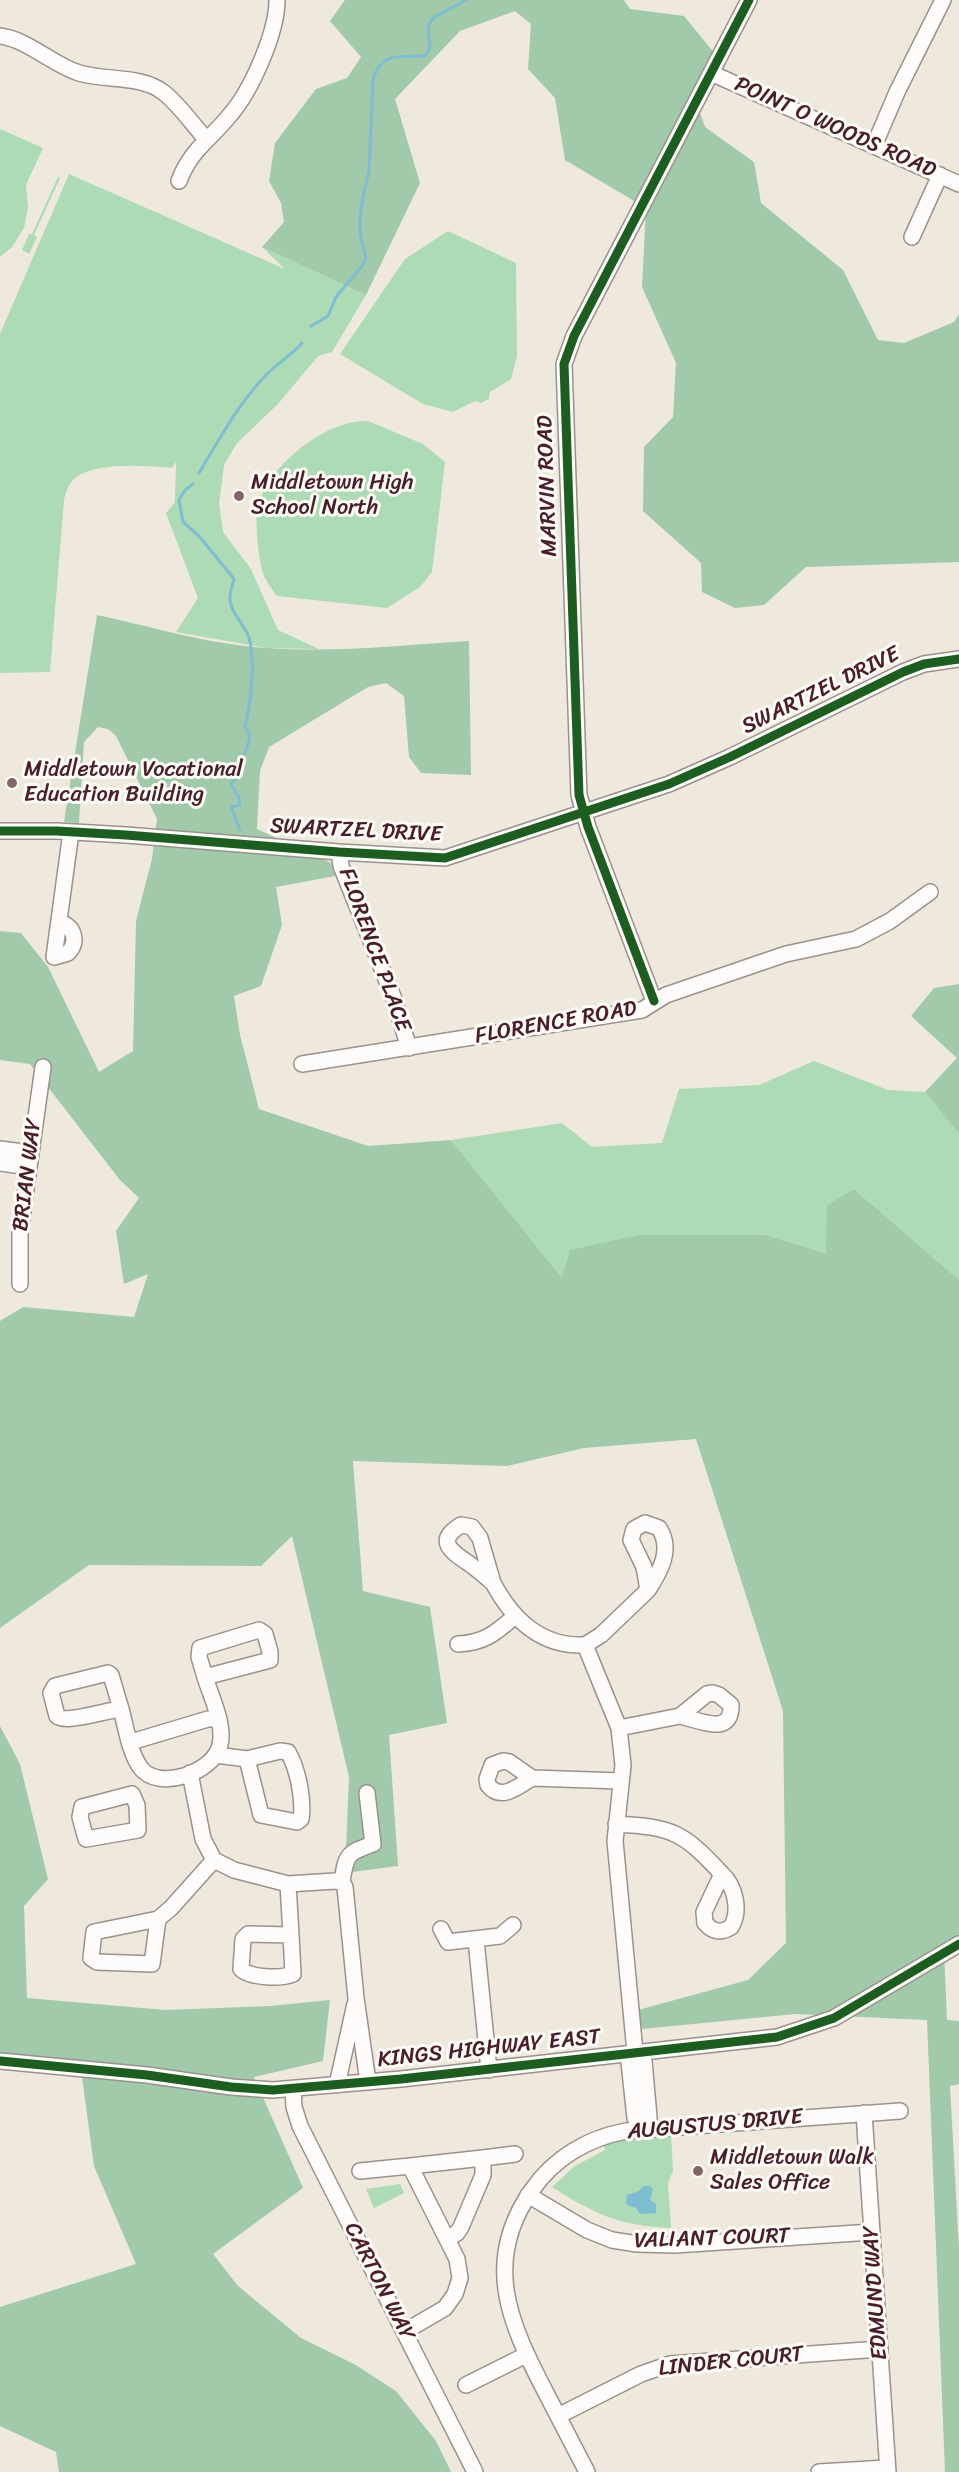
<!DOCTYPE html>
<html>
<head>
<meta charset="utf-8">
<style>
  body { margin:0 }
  canvas { display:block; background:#efe8dd }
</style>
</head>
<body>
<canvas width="959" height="2472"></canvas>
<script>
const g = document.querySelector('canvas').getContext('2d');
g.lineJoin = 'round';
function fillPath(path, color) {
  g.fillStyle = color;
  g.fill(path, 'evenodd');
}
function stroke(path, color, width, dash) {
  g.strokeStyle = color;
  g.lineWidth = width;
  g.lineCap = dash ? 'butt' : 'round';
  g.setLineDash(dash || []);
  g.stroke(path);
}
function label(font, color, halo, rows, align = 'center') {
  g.font = font + ' Sriracha,sans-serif';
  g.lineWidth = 6;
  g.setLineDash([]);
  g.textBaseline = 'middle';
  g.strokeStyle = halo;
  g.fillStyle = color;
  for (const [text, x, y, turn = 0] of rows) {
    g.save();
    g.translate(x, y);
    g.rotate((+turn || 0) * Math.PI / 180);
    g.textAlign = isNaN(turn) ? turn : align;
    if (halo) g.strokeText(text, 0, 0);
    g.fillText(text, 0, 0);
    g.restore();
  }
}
fillPath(new Path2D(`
  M0 129 43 148 26 185 28 208 24 228 12 247 0 257Z
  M69 174 285 269 262 247 366 295 332 352 318 356 278 404 237 443 224 465 219 504 223 532 251 569 278 630 319 649 267 648 176 632 198 598 166 513 175 502 176 462 172 468C147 466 94 461 74 479 68 485 66 492 64 500L50 672 0 673V334Z
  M58 177 60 178 34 235 37 237 29 254 22 250 29 234H32Z
  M448 231 516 263 517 356 511 379 490 392 489 399 481 403 475 401 453 412 423 404 340 354 405 259Z
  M368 421 423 444 445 462 432 572 420 587 387 608 277 596C273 590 267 583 264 576 259 564 255 525 257 512 263 469 325 419 368 421Z
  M814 1061 888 1090 925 1092 959 1134V1280L854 1189 827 1205V1253L766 1235 562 1278 451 1140 562 1123 592 1147 662 1143 679 1089 759 1085Z
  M671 2133 673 2171 668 2183 671 2228C619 2226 595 2214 552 2187L575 2166 605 2150 603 2143 612 2140Z
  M400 2184 404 2193 374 2208 366 2189Z`), '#acdbb6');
fillPath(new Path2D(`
  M345 0H624L630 9 684 16 720 60 697 104 705 127 754 162 761 203 843 270 878 340 904 343 954 322 959 314V562L806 567 764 605 735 608 702 592 701 563 643 511 644 447 673 417 676 363 642 287 646 208 565 160 555 98 528 69 531 24 515 11 460 31 395 99 420 183 366 295 262 247 284 222 281 203 269 181 275 143 316 89 347 78 361 57 330 21Z
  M97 615C153 627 211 645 268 648 334 653 402 645 469 641L471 775 421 773 409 757 404 696 386 683 368 687 269 747 260 771 257 829 331 863 335 876 276 887 282 925 261 986 234 996 240 1035 259 1109 368 1146 451 1140 562 1278 570 1250 639 1235H766L826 1253 827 1205 854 1189 959 1280V1943L944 1952 947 2020 959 2021V2084L950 2086 959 2249V2472H945L927 2020 795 2014 642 2029 638 2010 748 1980 786 1943 783 1711 696 1439 584 1448 507 1466 353 1461 363 1591 430 1607 447 1723 389 1735 398 1866 345 1873 349 1777 292 1536 261 1566 89 1565 0 1628V1321L23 1307 134 1317 148 1274 124 1284 116 1231 139 1198 120 1180 30 1064 0 1060V931L21 933 48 967 99 1072 133 1051 136 921 152 859 157 819 116 736 108 729 98 727 84 742 79 823 64 822Z
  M959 984V1134L925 1092 957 1058 911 1016 934 988Z
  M0 1726 20 1764 48 1879 24 1906 27 1998 165 2010 270 2006 330 2000 323 2061 254 2077 303 2188 213 2254 238 2286 301 2338 354 2364 396 2391 436 2441 451 2472H59L56 2452 0 2426V2307L136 2264 94 2166 81 2069 0 2053Z`), '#a0caa9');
fillPath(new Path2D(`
  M644 2186H650L653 2189 650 2200 656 2204V2213L640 2214 636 2208 629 2206 626 2203 627 2195 639 2191Z`), '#7fbdd2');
stroke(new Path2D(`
  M311 326 328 316 336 297 362 266 366 258 360 234V218L363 196 369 171 373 79C384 48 402 60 426 55L430 47 428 26 433 18 466 0
  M199 473C219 440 237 406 264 377 276 364 291 356 302 343
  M193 484 185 490 179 500 183 522 199 536 234 579C233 584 230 591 230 597 229 612 245 624 249 638 256 661 251 702 245 726L250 735 249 741 237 777 231 784 239 797 240 805 231 807 240 830`), '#7fbdd2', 3);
const minor = new Path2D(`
  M0 36C29 40 51 64 79 73 105 81 141 75 163 92 179 104 192 124 206 139
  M711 73 959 184
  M874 146 897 92 943 0
  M179 181C191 149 210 140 230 115 251 91 277 33 277 0
  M912 237 940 175
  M0 831H57L126 835 339 852 445 858 669 784 730 757 903 672 924 664 959 659
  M339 852 341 866 394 999 409 1048
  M59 922C74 926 79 941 68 953L54 957 71 832
  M654 1001 588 827 579 795 564 364 574 336 749 0
  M302 1064 642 1010 666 995 786 954 856 939 890 921 930 892
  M0 1149 30 1153
  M0 1163 29 1167
  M20 1284V1232L43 1067
  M645 1523 659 1528C673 1549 660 1572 648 1590L644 1567 631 1540 634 1529Z
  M461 1525 472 1527 480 1538 493 1583C486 1577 478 1570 471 1565 454 1553 433 1542 461 1525Z
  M493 1583C513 1620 541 1647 585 1645
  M259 1630 265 1634 270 1652V1660L205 1677 199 1657 200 1648Z
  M458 1644C484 1643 496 1633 515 1616
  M585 1645 619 1728 623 1765 615 1841 635 2052
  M585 1645 601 1635 648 1590
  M108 1673 111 1675 121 1709C107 1710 66 1724 57 1716L51 1693 55 1686Z
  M713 1693 719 1695 731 1705C732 1738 697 1719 680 1716L707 1694Z
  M121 1709C126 1727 129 1751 140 1767 157 1792 214 1773 220 1745 225 1724 211 1697 205 1677
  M619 1728 680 1716
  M131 1742 208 1719H218
  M280 1751 288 1752C298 1769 304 1800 301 1819L297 1822 261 1815 247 1759Z
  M216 1755 247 1759
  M503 1761 509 1762 532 1778C519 1786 501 1802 488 1785L487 1779 492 1765Z
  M190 1773 203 1839 214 1860 234 1870 288 1884 335 1881 342 1882 345 1887 356 1998 368 2082
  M532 1778 621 1781
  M132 1794 137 1805 138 1830 86 1839 80 1817 82 1807Z
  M616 1824C673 1827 683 1832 722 1874
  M722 1874C735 1886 741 1911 731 1927 720 1934 713 1932 705 1923L704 1912Z
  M342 1882C346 1854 347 1853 373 1844L367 1793
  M288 1884 291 1935
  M158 1919 152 1964 97 1962 91 1958 94 1932Z
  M158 1919 171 1908 214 1860
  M441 1929 448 1942 500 1936 513 1925
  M248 1934 291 1935 293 1974C281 1979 250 1978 241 1969L243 1939Z
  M476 1940 489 2070
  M635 2052 644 2061 649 2117 643 2128 635 2118 629 2062Z
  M0 2061 147 2075 231 2087 273 2090 401 2079 777 2037 834 2018 959 1944
  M337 2085 355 2004
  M293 2089 294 2107 300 2126 475 2472
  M864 2113 888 2472
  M483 2158 515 2154
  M360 2171 410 2166
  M528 2195 587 2230 612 2240 637 2244 675 2245 872 2232
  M404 2332 445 2308 455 2294 460 2278 457 2259 410 2166 483 2158V2175L461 2227 457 2233 447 2239
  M466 2385 526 2355
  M558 2416 641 2374 670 2364 880 2349
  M587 2472C573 2445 559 2418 545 2391 509 2322 482 2261 532 2190 554 2158 588 2138 626 2131L900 2111
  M819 2472 887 2468`);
stroke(minor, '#9b918d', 18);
stroke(minor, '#fdfcfa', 15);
stroke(new Path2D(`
  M0 831H57L126 835 339 852 445 858 669 784 730 757 903 672 924 664 959 659
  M654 1001 588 827 579 795 564 364 574 336 749 0
  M0 2061 147 2075 231 2087 273 2090 401 2079 777 2037 834 2018 959 1944`), '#1b5e20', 9);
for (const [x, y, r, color] of [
  [239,496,6,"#846569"],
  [12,783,6,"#846569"],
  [698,2171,6,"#846569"]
]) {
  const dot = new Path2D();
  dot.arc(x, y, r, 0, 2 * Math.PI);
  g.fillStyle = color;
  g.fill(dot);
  stroke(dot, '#fdfcf7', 2);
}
label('22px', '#4a1f2b', '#fdfcf7', [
  ["POINT O WOODS ROAD",835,128,24],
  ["MARVIN ROAD",548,486,-92],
  ["SWARTZEL DRIVE",821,691,-26],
  ["SWARTZEL DRIVE",356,831,3],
  ["FLORENCE PLACE",374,950,70],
  ["FLORENCE ROAD",556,1023,-10],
  ["BRIAN WAY",28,1175,-83],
  ["KINGS HIGHWAY EAST",489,2049,-6],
  ["AUGUSTUS DRIVE",715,2125,-5],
  ["VALIANT COURT",712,2239,-2],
  ["CARTON WAY",379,2282,63],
  ["EDMUND WAY",876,2293,-94],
  ["LINDER COURT",731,2362,-6]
]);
label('22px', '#4a1f2b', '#fdfcf7', [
  ["Middletown High",251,483],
  ["School North",251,508],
  ["Middletown Vocational",24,770],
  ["Education Building",24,795],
  ["Middletown Walk",710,2158],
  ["Sales Office",710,2183]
], 'left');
</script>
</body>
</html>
